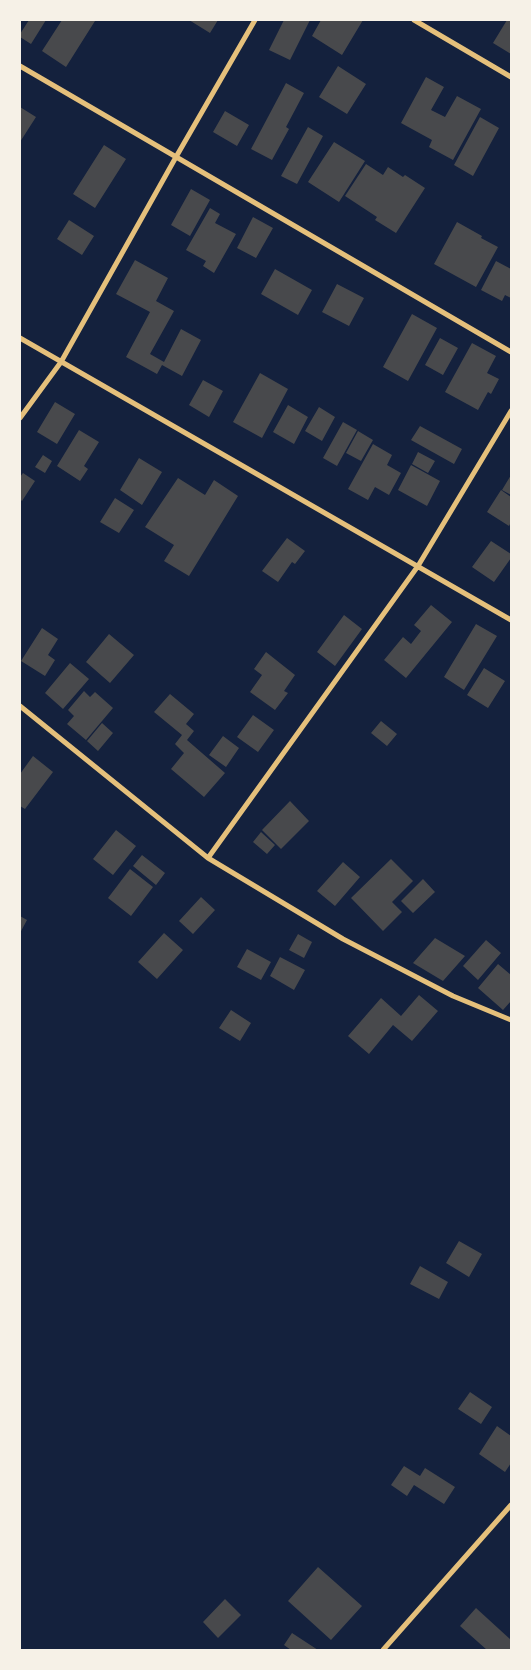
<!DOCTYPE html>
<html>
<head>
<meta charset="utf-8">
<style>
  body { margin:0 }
  #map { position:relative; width:531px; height:1670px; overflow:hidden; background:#14213d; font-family:"Sofia Sans Condensed",sans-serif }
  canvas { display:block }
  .frame { position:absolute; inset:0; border:21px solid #f6f1e7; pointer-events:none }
</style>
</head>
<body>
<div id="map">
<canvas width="531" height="1670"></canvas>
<div class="frame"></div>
</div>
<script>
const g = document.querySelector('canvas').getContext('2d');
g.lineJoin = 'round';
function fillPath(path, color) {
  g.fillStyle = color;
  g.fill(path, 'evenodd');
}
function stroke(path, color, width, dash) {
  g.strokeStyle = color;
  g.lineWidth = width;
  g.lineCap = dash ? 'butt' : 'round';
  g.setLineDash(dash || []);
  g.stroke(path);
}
fillPath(new Path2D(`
  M29 20H46L31 44 20 37V34Z
  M62 20 95 21 66 67 42 51Z
  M189 20H218L210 33Z
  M284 20H310L290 60 269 50Z
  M321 20H363L342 55 312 36Z
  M507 20H511V54L493 43Z
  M338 66 366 84 347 114 319 97Z
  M426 77 444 87 431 110 445 117 457 96 481 109 453 160 429 147 432 140 401 123Z
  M286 83 304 93 286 127 289 129 272 160 251 149Z
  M20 107 36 117 20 142Z
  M225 111 249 125 237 146 213 132Z
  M480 117 499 128 473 176 454 165Z
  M308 127 323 136 297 184 281 176Z
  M334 142 365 161 339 202 308 182Z
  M104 145 126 159 95 208 73 194Z
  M366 164 383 175 388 167 403 177 405 175 425 188 396 233 375 220 377 217 345 196Z
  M191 189 210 200 190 236 171 225Z
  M210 208 220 214 215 223 236 234 214 273 203 266 206 261 186 250Z
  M253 217 273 228 256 258 237 248Z
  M69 220 94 236 82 255 57 239Z
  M457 222 482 236 481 238 498 247 476 287 434 264Z
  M135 260 168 278 156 301 174 311 150 354 164 362 181 329 201 340 182 376 162 365 157 374 126 357 150 312 116 294Z
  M496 261 511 269V298L505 295 502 301 481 290Z
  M275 269 312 290 298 315 261 294Z
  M337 284 364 298 349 326 322 312Z
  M412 314 437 328 408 381 383 367Z
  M440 338 458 348 443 375 425 365Z
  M472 343 496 356 487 373 499 379 491 394 488 392 478 410 445 392Z
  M260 373 288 389 262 438 233 422Z
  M203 380 223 391 209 417 189 405Z
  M55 402 75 414 57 444 37 432Z
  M288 405 308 417 294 444 273 432Z
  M319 407 335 417 322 441 305 431Z
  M343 422 357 430 337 466 323 458Z
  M420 426 462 449 454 464 411 440Z
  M79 430 99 442 84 466 88 469 80 481 57 466Z
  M358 431 373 440 361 461 346 453Z
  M373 444 392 455 387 465 401 473 389 495 375 487 368 500 348 489Z
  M418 452 435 461 428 473 412 464Z
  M43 455 52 461 45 473 35 467Z
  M139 458 162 472 142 505 120 490Z
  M411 465 440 481 427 506 398 490Z
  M23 473 35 481 22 501 20 499V477Z
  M511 475V495L502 490Z
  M178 478 205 495 214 480 238 496 189 576 164 561 174 545 145 527Z
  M501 490 511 497V522L509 526 487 512Z
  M115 498 134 510 119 533 100 522Z
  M287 538 305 551 295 564 292 562 278 582 262 571Z
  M491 541 511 554V558L494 582 472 567Z
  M431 605 452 622 406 678 384 660 403 637 411 644 421 631 414 625Z
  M344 615 362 629 335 666 317 652Z
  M476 624 497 636 464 690 444 677Z
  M42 628 58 639 48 655 55 660 45 676 21 661Z
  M109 634 134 655 110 683 86 662Z
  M266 652 295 675 284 691 288 693 275 710 250 692 262 675 254 669Z
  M70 663 89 679 63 709 45 693Z
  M484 668 505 681 488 708 467 695Z
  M84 691 90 697 95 692 113 708 86 740 67 724 74 716 68 710Z
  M170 694 194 714 186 724 194 731 187 740 225 773 204 797 171 769 184 753 175 744 182 735 154 712Z
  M253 715 274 730 258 752 237 737Z
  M381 721 397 734 387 746 371 733Z
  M102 723 113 733 98 751 87 741Z
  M223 736 239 748 226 767 209 755Z
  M33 756 53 772 25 809 20 806V774Z
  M290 801 309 821 281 849 262 830Z
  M116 830 136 846 113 875 93 859Z
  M261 832 275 845 267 854 253 842Z
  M142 855 165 873 156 885 133 866Z
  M391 859 413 881 392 902 402 912 383 931 351 898Z
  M343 862 360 877 335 906 317 891Z
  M130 869 153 887 131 916 108 898Z
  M423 879 435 892 413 913 401 901Z
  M201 897 215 910 193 934 179 921Z
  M20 916 27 920 20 933Z
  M164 933 183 950 157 979 138 962Z
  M298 934 312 942 304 958 289 950Z
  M435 938 465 956 443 981 413 963Z
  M486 940 501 953 478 980 463 966Z
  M247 949 271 962 261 980 237 967Z
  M280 957 305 970 294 990 270 976Z
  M498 964 511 975V1001L503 1010 478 988Z
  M419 995 438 1011 412 1041 393 1025 369 1054 348 1036 381 998 401 1016Z
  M231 1010 251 1023 240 1041 219 1028Z
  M459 1241 482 1254 469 1277 446 1263Z
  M420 1266 448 1282 439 1299 410 1284Z
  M470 1392 492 1407 481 1424 458 1409Z
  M497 1426 511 1436V1463L505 1472 479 1454Z
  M404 1466 420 1476 425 1468 455 1487 444 1504 414 1485 407 1496 391 1485Z
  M318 1567 362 1606 331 1640 288 1601Z
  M225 1599 241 1615 218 1638 203 1622Z
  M476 1608 511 1640V1650H487L460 1626Z
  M292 1633 318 1650H291L284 1645Z`), '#48494c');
stroke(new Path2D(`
  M414 20 511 77
  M20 66 511 352
  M20 338 511 620
  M20 418 61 362 176 157 255 20
  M20 706 208 858 343 939 453 996 511 1020
  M208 858 418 566 511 411
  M383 1650 511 1505`), '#e5c07b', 5);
</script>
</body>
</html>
